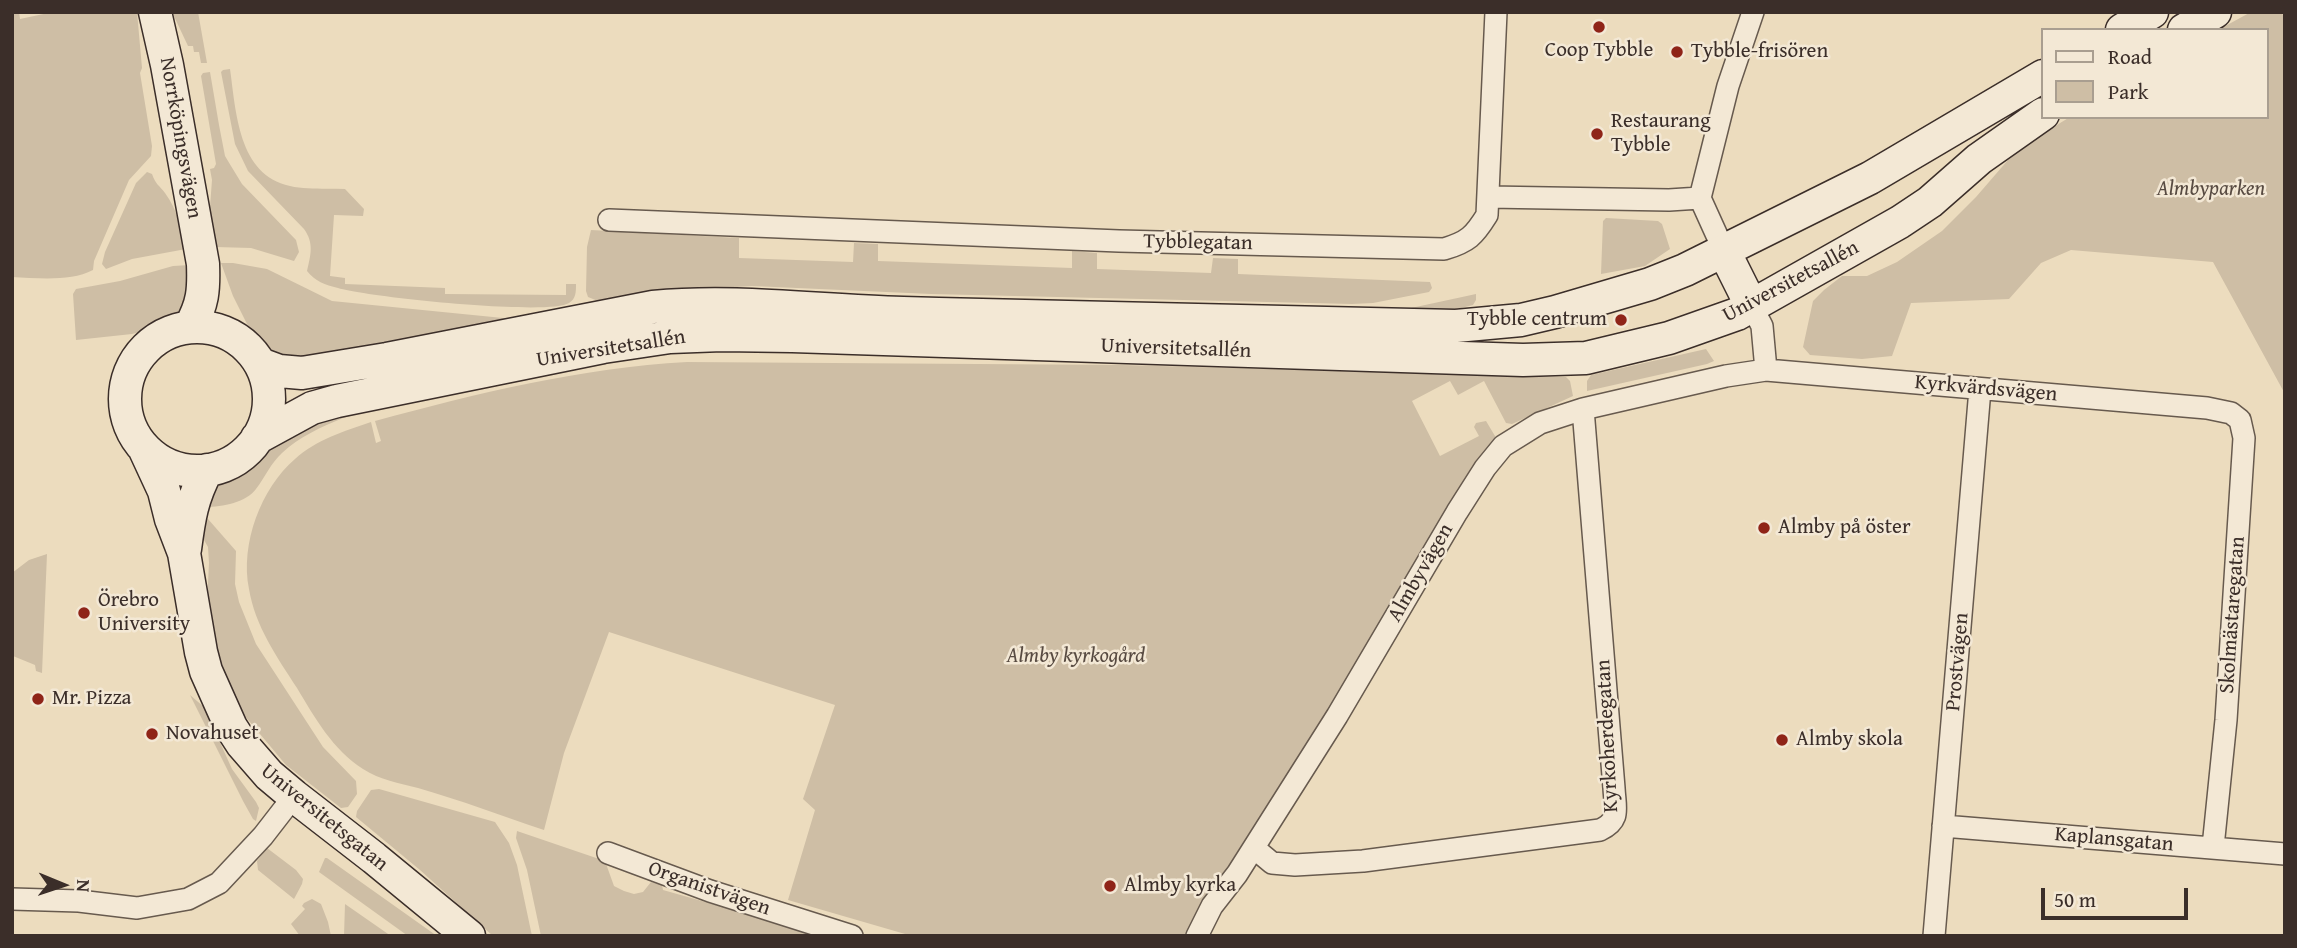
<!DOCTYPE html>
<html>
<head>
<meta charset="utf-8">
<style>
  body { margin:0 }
  #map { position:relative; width:2297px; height:948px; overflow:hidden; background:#ecdcbe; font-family:"Gentium Book Plus",serif }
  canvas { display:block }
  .frame { position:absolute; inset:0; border:14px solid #3b2e29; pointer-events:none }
  .legend { position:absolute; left:2041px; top:28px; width:228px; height:91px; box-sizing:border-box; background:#f3e8d5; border:2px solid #a99e90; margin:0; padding:9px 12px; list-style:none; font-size:21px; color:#3b2e29 }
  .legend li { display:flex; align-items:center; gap:14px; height:35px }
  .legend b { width:35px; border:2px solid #a99e90 }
  .north { position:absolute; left:28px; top:850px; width:70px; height:70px; -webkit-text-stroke:5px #f3e8d5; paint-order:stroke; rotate:92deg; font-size:19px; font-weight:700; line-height:28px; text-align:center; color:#3b2e29 }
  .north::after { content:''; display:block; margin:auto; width:24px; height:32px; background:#3b2e29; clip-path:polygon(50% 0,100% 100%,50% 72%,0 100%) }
  .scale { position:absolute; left:2041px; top:888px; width:147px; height:32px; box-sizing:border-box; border:4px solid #3b2e29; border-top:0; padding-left:9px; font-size:21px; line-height:24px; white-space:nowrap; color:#3b2e29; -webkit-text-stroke:5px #f3e8d5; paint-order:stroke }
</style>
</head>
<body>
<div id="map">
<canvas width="2297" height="948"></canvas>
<div class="frame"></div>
<ul class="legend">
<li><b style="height:9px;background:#f3e8d5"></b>Road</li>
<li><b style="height:19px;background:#cebea5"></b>Park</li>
</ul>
<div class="north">N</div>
<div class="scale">50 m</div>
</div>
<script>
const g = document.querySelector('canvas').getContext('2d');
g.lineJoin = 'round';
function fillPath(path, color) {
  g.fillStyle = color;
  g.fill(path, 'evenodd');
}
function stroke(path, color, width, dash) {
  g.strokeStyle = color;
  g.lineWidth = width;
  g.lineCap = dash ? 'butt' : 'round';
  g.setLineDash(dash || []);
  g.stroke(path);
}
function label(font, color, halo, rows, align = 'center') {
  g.font = font + ' "Gentium Book Plus",serif';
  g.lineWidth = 5;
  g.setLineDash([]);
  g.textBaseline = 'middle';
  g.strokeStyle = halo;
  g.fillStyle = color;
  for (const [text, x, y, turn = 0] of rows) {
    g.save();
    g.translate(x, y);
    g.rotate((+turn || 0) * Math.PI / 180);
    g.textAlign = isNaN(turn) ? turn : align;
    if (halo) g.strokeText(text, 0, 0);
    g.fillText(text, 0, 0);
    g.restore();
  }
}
fillPath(new Path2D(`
  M12 12H19L20 19 53 12H137L142 68 140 73 152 146 151 156 129 180 94 261 93 270C70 282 37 278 12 277Z
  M172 12H198L207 63H201L199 52H194L193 46H188Z
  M2251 12H2281L2285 18V394L2213 262 2071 250 2041 263 2009 299 1911 303 1892 356 1862 359 1810 355 1803 347 1813 301 1824 290 1842 276H1867L1897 262 1942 231 1976 197 2008 160 2042 134 2070 117H2267V30H2218Z
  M230 69C236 111 238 175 290 186 307 190 327 188 345 189L364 209 363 216 334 215 330 276 345 278V284L445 288V294L566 295V284H576C576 292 576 299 569 303 549 316 367 297 338 288 325 285 315 281 307 271 311 254 314 243 304 229L248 171 235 144 221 72 223 70Z
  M210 72 219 125 225 156 231 166 242 184 296 240 299 252 294 261 251 248 216 247 209 220 212 180 210 169 214 168 216 164 201 76 203 73Z
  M147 172 152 174C156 185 159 185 165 193 177 209 182 230 186 249L132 259 106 269 102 264 105 252 136 183Z
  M1606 218 1658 221 1662 224 1670 249 1645 266 1601 274 1603 221Z
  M591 230 739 238V258L853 262 854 243 878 244V261L1072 268V251L1097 253V269L1211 273 1213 258 1238 259V274L1430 282 1432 288 1429 292 1373 303 1352 304 931 294 752 286 652 292 598 301 588 297 586 291 587 247Z
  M221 263H233L267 269 332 301 533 321 320 362 264 358 233 296Z
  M190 265 193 280 179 315 171 324 132 334 76 340 73 294 76 289 120 281 173 266Z
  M1476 294V300L1473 305 1449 311 1388 313Z
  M705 340 945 345 987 349 870 347 680 349 638 352 472 381 343 418C321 427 299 437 282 453 271 463 265 477 256 489 246 503 218 508 201 507L209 489 216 482C255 458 291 428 334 409 366 396 403 391 437 383 525 363 615 343 705 340Z
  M1706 349 1714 361 1707 364 1587 391V381L1591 375Z
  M687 362 1122 365 1566 377 1570 381 1573 396 1512 424 1506 423 1484 381 1458 395 1450 381 1412 401 1440 456 1479 436 1474 427 1476 423 1486 421 1495 436 1494 447 1255 835C1229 867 1202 898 1185 936H912L788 900 815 810 803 799 835 705 609 632 564 753 544 830C502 816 460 800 418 788 399 783 380 780 363 769 333 750 315 718 297 688 277 657 255 626 249 589 240 544 261 488 295 459 316 440 344 431 371 422L376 443 381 441 375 421C478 393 581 368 687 362Z
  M208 519 236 551 235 584 239 602 256 644 323 747 356 781 357 794 348 807 341 808 286 765 239 709 219 669 207 604 209 563 208 547 200 533 199 521Z
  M47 554 42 673 36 671 35 665 13 656 12 573 29 560Z
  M190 695 204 707 232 769 256 802 259 808 256 821 253 819 243 801Z
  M379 789 495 822 509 843 517 865 532 936H493L420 870 356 817 357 811 371 790Z
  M517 831 605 861 614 886 624 891 634 894 643 892 651 882 662 885 663 890 815 933 814 936H541L527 870 516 838Z
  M267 848 296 870 303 879 302 884 294 899 258 870 257 861Z
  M325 858H327L437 936H408L319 872Z
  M312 899 321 904 328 922 331 936H300L291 924 305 909 302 906 304 903Z
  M345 904 391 936H344Z`), '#cebea5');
const street = new Path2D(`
  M1489 197 1669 200 1700 198
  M1700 198 1728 86 1753 12
  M1700 198 1724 251
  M609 220 1119 241 1444 249C1468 242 1474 236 1487 215L1496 12
  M1751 305 1762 326 1766 370
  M1943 826 2285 854
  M1254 848 1272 863 1295 865 1363 861 1600 830C1621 820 1615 809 1614 788L1583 409
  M608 853 710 891 852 936
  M12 899 79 901 137 908 188 899 219 883 263 836 294 796
  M1197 936 1212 906 1237 874 1337 716 1457 512 1485 468 1503 446 1540 423 1583 409 1726 376 1766 370 2207 408 2231 413 2240 420 2244 438 2226 720 2213 847
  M1934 936 1980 389`);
const secondary = new Path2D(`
  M155 12 167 65 203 264C204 290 203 304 190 327
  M2122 30 2152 12
  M2184 30 2215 12
  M1724 251 1751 305
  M125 399a72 72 0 1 1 144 0a72 72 0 1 1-144 0Z
  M260 364 279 371 302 373 387 359 653 307C737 299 819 311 903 313 1087 318 1271 320 1456 326L1521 320 1555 312 1650 284 1685 270 1870 178 2043 76
  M257 438 312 408 337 401 603 347 670 337 722 335 792 336 1523 360 1586 358 1669 338 1737 314 1900 222 1930 202 1979 159 2043 114
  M145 450 164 491 171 519 184 553 201 652 206 671 231 727 242 744 269 775 294 796 374 858 469 936
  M185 549C189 518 192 498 207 470`);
stroke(street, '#675a4e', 24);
stroke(secondary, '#3b2e29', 35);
stroke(street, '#f3e8d5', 21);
stroke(secondary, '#f3e8d5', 32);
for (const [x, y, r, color] of [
  [1599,27,7,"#8f2418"],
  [1677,52,7,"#8f2418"],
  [1597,134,7,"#8f2418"],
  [1621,320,7,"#8f2418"],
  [1764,528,7,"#8f2418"],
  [84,613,7,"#8f2418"],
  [38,699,7,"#8f2418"],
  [152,734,7,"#8f2418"],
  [1782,740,7,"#8f2418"],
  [1110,886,7,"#8f2418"]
]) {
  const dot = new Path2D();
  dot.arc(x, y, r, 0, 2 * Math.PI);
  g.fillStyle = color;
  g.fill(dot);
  stroke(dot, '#f3e8d5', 2.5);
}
label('21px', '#3b2e29', '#f3e8d5', [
  ["Coop Tybble",1599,51,"center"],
  ["Tybble-frisören",1691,52],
  ["Restaurang",1611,122],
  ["Tybble",1611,146],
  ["Tybble centrum",1607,320,"right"],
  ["Almby på öster",1778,528],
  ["Örebro",98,601],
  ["University",98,625],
  ["Mr. Pizza",52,699],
  ["Novahuset",166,734],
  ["Almby skola",1796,740],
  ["Almby kyrka",1124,886]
], 'left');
label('21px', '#3b2e29', '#f3e8d5', [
  ["Norrköpingsvägen",180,138,80],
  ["Tybblegatan",1198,243,1],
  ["Universitetsallén",1791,282,-28],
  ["Universitetsallén",611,349,-9],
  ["Universitetsallén",1176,349,2],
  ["Kyrkvärdsvägen",1986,389,5],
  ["Almbyvägen",1421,573,-60],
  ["Skolmästaregatan",2233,615,-86],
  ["Prostvägen",1958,662,-85],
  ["Kyrkoherdegatan",1608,736,-93],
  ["Universitetsgatan",324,818,39],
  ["Kaplansgatan",2114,840,5],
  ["Organistvägen",709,889,19]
]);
label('italic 21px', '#584b42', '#f3e8d5', [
  ["Almbyparken",2211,190],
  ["Almby kyrkogård",1076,657]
]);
</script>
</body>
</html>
